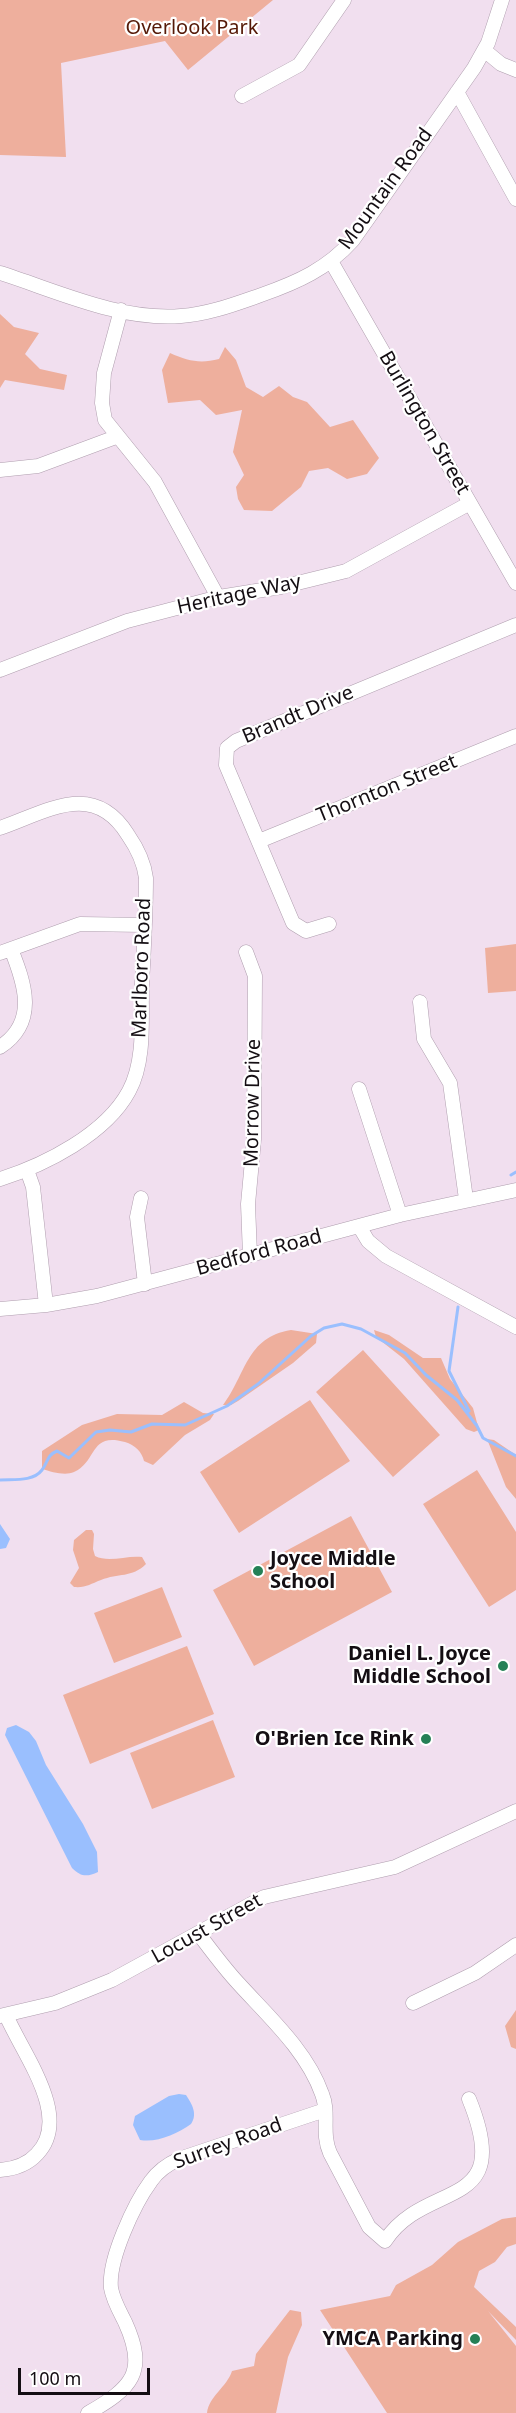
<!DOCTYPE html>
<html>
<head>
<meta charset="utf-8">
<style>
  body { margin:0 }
  #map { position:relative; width:516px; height:2413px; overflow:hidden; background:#f1dfef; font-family:"Noto Sans",sans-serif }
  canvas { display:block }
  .scale { position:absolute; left:18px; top:2368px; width:132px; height:27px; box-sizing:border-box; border:3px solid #140e13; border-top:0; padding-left:8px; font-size:18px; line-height:21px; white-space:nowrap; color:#140e13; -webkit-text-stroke:4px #fff; paint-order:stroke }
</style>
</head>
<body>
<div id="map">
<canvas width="516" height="2413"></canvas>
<div class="scale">100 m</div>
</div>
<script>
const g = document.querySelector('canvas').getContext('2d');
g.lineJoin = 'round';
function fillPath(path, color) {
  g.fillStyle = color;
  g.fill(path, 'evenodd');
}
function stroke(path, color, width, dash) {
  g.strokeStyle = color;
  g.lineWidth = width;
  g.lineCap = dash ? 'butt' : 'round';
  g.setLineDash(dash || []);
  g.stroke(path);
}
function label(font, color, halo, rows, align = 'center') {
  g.font = font + ' "Noto Sans",sans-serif';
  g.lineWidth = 4.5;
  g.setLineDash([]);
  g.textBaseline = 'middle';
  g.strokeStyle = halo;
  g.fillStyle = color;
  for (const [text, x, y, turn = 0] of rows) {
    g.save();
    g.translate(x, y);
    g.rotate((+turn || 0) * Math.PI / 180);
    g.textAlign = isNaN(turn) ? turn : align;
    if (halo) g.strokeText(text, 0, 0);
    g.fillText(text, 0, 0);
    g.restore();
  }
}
fillPath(new Path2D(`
  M0 0H273L188 70 165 41 61 63 66 157 0 155Z
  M0 314 14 327 39 333 25 354 40 369 67 375 64 390 5 380 0 388Z
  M225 347 236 360 246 387 263 397 279 386 293 397 307 402 330 427 353 420 379 458 367 474 347 479 328 468 309 471 301 487 272 511 244 510 238 499 236 487 244 475 233 452 242 410 216 415 200 400 168 403 162 370 170 353C188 361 200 364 219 359Z
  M516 944V991L488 993 485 948Z
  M291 1330 317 1334 316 1343 293 1363 238 1401 231 1405H223C246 1375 246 1337 291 1330Z
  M374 1330 389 1335 423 1358H441L450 1379 473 1408 479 1430 474 1432 466 1429 404 1359 376 1337Z
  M363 1350 440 1435 393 1477 316 1392Z
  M310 1400 350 1461 239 1533 200 1472Z
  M184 1402 203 1413 214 1414 210 1420 185 1435 153 1465 144 1461C142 1452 135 1445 125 1442 89 1432 98 1461 74 1472 65 1476 52 1472 42 1469V1451L82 1425 117 1414 162 1415Z
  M487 1439 494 1440 516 1455V1499L506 1487Z
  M477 1470 516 1532V1590L489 1607 423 1504Z
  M351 1516 392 1592 254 1666 213 1590Z
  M86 1530H92L94 1534 93 1549 95 1556C109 1563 127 1555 142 1557L146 1564C132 1578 118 1573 101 1580 90 1584 86 1588 74 1587L70 1583 79 1568 73 1550 74 1540Z
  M162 1587 182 1637 114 1663 94 1613Z
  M187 1646 214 1714 90 1764 63 1695Z
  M213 1720 235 1777 152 1809 130 1753Z
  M516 2010V2049L511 2047 505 2026Z
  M516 2217V2244L507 2247 495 2262 479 2271 474 2287 516 2327V2340L488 2311 516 2346V2413H387L320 2310 390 2296 396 2285 432 2265 458 2242 502 2219Z
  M290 2310 301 2312 302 2325 288 2357 276 2413H207C209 2396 227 2387 232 2371L254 2366 256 2354Z`), '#eeaf9d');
fillPath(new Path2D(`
  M0 1524 10 1539 6 1548 0 1549Z
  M16 1725 29 1732 36 1741 46 1765 83 1824 97 1852 98 1872C87 1877 81 1877 72 1868L5 1735 7 1728Z
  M179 2094 186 2095C192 2104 198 2114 191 2124 177 2134 157 2143 140 2140L133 2125 135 2116 169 2096Z`), '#9abffe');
stroke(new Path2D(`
  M511 1175 516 1172
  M458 1307 449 1371 469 1411
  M476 1424 483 1438 516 1456
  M0 1480C13 1479 33 1482 42 1470 48 1462 47 1455 57 1451L69 1458 96 1432 110 1430 131 1432 152 1424 185 1425 227 1406 258 1384 311 1336 324 1328 342 1324 361 1329 405 1353 426 1375 457 1400 477 1426`), '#9abffe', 3);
const minor = new Path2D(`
  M484 50 501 64 516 70
  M457 92 516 199
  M242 96 299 65 344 0
  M332 263 516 583
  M0 273C57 291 120 321 181 316 209 314 235 304 261 295 298 282 327 269 353 240L474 68 488 43 502 0
  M121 310 104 373 102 403 105 420 155 482 218 597
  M0 470 38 466 116 437
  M0 670 127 621 219 597 281 587 346 571 470 503
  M0 828C48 811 94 780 128 835 137 848 144 862 146 878 146 913 144 948 142 983 141 1016 146 1060 129 1091 106 1134 45 1165 0 1179
  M259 841 516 736
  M329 924 306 931 293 923 226 765 227 748 236 741 516 625
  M246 952 255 976 254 1139 248 1204 250 1255
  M0 953 80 924 144 925
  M420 1002 424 1039 450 1083 466 1199
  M0 1047C38 1022 25 984 11 949
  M359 1089 400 1215
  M27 1170 33 1187 46 1305
  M141 1198 137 1217 145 1284
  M359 1226 368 1241 386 1256 516 1327
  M0 1309 46 1305 97 1296 400 1215 516 1190
  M198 1933C211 1950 224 1968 239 1984 268 2016 307 2051 322 2094 330 2113 321 2133 330 2153L369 2227 385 2241C426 2178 516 2214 469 2099
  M413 2003 475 1973 516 1945
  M0 2016 55 2003 112 1980 264 1897 395 1867 516 1811
  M0 2170C14 2169 27 2165 37 2154 73 2117 22 2053 6 2015
  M88 2413C132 2388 148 2372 125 2322 120 2312 113 2300 111 2288 108 2260 134 2204 151 2181 158 2171 168 2164 179 2159L325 2110`);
stroke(minor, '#af9eae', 15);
stroke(minor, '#fff', 14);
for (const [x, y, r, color] of [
  [258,1571,6,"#258056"],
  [503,1666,6,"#258056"],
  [426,1739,6,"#258056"],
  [475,2339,6,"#258056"]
]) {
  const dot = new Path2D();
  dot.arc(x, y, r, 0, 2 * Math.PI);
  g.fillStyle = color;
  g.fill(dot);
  stroke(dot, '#fff', 2);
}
label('20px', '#551907', '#fff', [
  ["Overlook Park",192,28]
]);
label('20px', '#140e13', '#fff', [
  ["Mountain Road",386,189,-54],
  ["Burlington Street",424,423,60],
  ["Heritage Way",239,595,-12],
  ["Brandt Drive",298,715,-23],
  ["Thornton Street",387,789,-22],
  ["Marlboro Road",142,968,-88],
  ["Morrow Drive",253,1103,-89],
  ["Bedford Road",259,1253,-15],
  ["Locust Street",207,1929,-29],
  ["Surrey Road",228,2144,-20]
]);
label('bold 20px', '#140e13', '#fff', [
  ["Joyce Middle",270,1559,"left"],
  ["School",270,1582,"left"],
  ["Daniel L. Joyce",491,1654],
  ["Middle School",491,1677],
  ["O'Brien Ice Rink",414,1739],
  ["YMCA Parking",463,2339]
], 'right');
</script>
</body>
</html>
